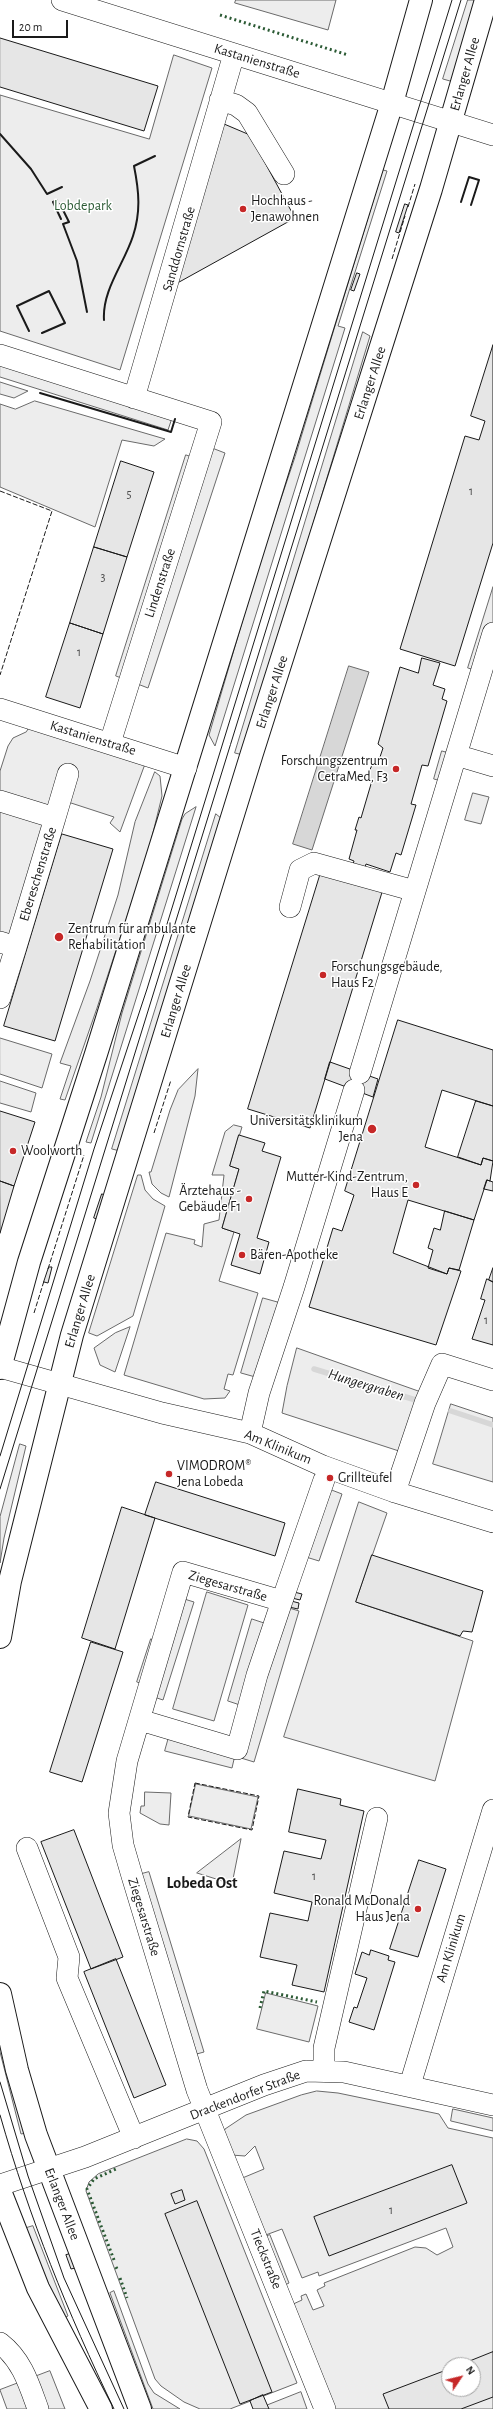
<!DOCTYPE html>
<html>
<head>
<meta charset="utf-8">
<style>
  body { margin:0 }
  #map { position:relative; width:493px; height:2409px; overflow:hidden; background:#fff; font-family:"Alegreya Sans",sans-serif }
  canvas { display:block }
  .north { position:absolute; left:441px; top:2357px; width:40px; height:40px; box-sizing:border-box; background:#fff; border:1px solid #a3a3a3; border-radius:50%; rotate:55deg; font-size:11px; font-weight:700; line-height:16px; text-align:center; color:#1a1a1a }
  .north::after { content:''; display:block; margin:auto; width:14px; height:18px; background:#c62828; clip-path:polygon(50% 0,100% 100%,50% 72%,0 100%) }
  .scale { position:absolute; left:12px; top:20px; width:56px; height:18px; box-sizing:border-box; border:2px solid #1a1a1a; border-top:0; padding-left:5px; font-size:12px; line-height:14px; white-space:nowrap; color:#1a1a1a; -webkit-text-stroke:3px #fff; paint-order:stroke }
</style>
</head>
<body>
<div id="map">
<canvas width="493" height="2409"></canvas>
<div class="north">N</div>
<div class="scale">20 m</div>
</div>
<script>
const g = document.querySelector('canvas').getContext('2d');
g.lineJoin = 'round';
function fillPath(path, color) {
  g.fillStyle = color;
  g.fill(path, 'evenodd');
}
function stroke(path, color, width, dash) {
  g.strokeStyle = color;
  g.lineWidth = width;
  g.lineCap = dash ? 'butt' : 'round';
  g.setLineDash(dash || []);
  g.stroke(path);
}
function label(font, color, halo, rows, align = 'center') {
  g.font = font + ' "Alegreya Sans",sans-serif';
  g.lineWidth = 3;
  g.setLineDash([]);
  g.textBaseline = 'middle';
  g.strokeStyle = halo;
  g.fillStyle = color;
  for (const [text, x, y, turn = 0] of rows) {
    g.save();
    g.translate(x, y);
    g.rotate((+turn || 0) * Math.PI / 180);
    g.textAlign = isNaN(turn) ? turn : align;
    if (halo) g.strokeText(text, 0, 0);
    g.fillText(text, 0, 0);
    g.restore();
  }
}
const built = new Path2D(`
  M236 0H336L328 30 235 3Z
  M468 0H476L452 79 450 81 443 79Z
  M174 55 212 68 120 370 0 331V95L149 139Z
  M383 170 387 171 338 326 345 328 215 746 209 735 260 561 295 457Z
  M363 332 370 336 243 755 235 753Z
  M0 364 172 418 168 430 0 377Z
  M0 382 28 391 14 398 0 394Z
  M35 401 165 439 154 446 122 440 95 527 0 487V404L15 409Z
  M212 448 225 453 148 688 135 683Z
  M186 455 196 458 126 680 116 676Z
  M493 587V633L481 672 468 668Z
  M29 728 145 764 120 832 110 823 114 817 68 802 21 957 0 951V771L8 746 13 738 26 732Z
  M442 751 456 755 448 783 434 779Z
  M155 772 160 776 162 796 148 853 97 1008 65 1100 60 1099 71 1066 60 1063 90 981 118 895 135 822Z
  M473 793 489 797 481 824 465 820Z
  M196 807 91 1143 86 1142 101 1097 122 1013 182 819 185 814Z
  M216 814 222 819 120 1151 112 1149Z
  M0 1038 52 1054 42 1088 0 1074Z
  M198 1069 195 1096 169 1197 161 1193 152 1184 149 1172H151L170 1110 178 1090Z
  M0 1081 36 1093 31 1112 0 1103Z
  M234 1125 242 1127 230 1166 239 1169 222 1228 234 1232 219 1281 258 1293 233 1375 228 1374 224 1389 230 1391 225 1398 204 1399 124 1375 166 1233 195 1240 194 1244 202 1247 204 1224 219 1220 224 1175H212L225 1132Z
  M138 1175H141L145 1190 153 1199 165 1206 133 1316 97 1336 89 1333Z
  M263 1298 281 1303 259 1378 241 1373Z
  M130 1327 115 1372 100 1365 94 1348 115 1333Z
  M297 1348 421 1392 402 1452 282 1413 287 1386Z
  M451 1404 493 1418V1482L433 1464Z
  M20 1444 26 1446 4 1538 0 1563V1517Z
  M329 1489 342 1494 319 1561 306 1557Z
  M359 1502 387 1513 356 1602 473 1641 435 1781 284 1737Z
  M207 1592 248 1605 214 1721 173 1709Z
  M181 1598 194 1602 163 1700 151 1696Z
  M286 1607 299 1611 254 1762 241 1758Z
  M252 1619 264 1623 240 1705 228 1701Z
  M151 1639 156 1641 143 1684 137 1682Z
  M169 1737 235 1755 232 1768 165 1751Z
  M196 1784 258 1797 251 1829 189 1816Z
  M145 1792 171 1793 169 1825 160 1824 140 1813 141 1806H144Z
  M241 1839 232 1884 197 1873Z
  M149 1872 204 2052 193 2055 138 1875Z
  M266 1993 318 2006 309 2042 257 2029Z
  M0 2035 26 2133 21 2134 0 2052Z
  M317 2091 338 2093 439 2114 448 2128 493 2138V2409H332L291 2305 302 2300 301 2296 306 2294 313 2310 324 2306 317 2290 325 2286 324 2283 415 2247 426 2248 437 2255 453 2247 446 2228 319 2276 318 2272 302 2278 282 2229 263 2236 240 2179 264 2169 255 2146 245 2156 231 2155 223 2134 225 2129 246 2115 301 2095ZM449 2365H473V2389H449Z
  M453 2109 493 2118V2131L451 2121Z
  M187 2139 197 2141 204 2149 297 2383 230 2409H200L184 2402 161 2386 155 2379 86 2191 89 2182 98 2174Z
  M33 2226 68 2316 59 2320 20 2230Z
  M270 2235 289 2283 283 2286 264 2237Z
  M114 2291 148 2384 154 2393 180 2409H153L110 2293Z
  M50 2371 65 2409H7L0 2390Z
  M301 2392 307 2409H255L267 2405Z`);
fillPath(built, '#ededed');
stroke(built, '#6a6a6a', 1);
const water = new Path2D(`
  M349 666 369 672 312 850 293 844Z`);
fillPath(water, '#d7d7d7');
stroke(water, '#6a6a6a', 1);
stroke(new Path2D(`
  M314 1369 419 1401
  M451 1411 493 1425`), '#d7d7d7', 5.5);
const building = new Path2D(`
  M0 38 158 86 144 131 0 87Z
  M217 121 250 135 295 218 172 286Z
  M405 204 408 205 399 233 396 232Z
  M357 273 360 274 354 291 351 290Z
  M493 345V543L455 666 400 649 465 436 479 440 485 421 471 416Z
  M121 461 154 472 127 557 94 547Z
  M94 547 127 557 103 634 70 623Z
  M70 623 103 634 80 708 46 697Z
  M422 658 440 663 433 685 445 689 442 699 447 701 428 766 422 765 411 804 416 805 401 855 396 853 390 872 366 864 361 881 349 878 354 861 349 859 357 830H355L359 817 361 818 371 784 369 772 372 765 378 763 383 748 378 744 400 667 418 673Z
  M62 834 113 849 55 1041 4 1026Z
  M322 869 383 889 310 1128 248 1109Z
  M398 1020 493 1050V1106L442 1090 425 1147 481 1165 483 1158 493 1161 490 1181 487 1180 474 1220 408 1200 393 1253 447 1274 449 1268 461 1271 436 1345 309 1307 333 1228 342 1231 354 1195 345 1191Z
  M330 1062 378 1079 373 1097 325 1079Z
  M476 1101 493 1106V1161L483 1158 481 1165 458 1157Z
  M0 1111 35 1122 14 1186 0 1181Z
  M239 1135 265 1143 262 1151 281 1157 257 1238 269 1242 260 1274 231 1265 240 1234 222 1228 239 1169 230 1166Z
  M487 1180 493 1182V1191L484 1189Z
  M0 1181 14 1186 0 1233Z
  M102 1194 105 1195 97 1219 94 1218Z
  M445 1211 474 1220 459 1270 449 1268 447 1274 428 1268 433 1250 428 1248 434 1228 440 1230Z
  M49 1267H52L48 1283 44 1282Z
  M493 1268V1282L489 1280Z
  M487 1279 493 1282V1345L472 1339 485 1300 481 1299Z
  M156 1482 285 1523 275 1556 145 1515Z
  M122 1507 155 1518 115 1649 82 1638Z
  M372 1555 483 1591 472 1632 463 1631 460 1636 356 1602Z
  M294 1592 302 1594 300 1600 292 1598Z
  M291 1601 299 1603 298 1609 289 1607Z
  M91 1642 123 1652 82 1782 50 1772Z
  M298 1789 341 1799 340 1805 364 1811 324 1992 292 1985 297 1965 260 1957 270 1913 308 1921 312 1902 274 1893 284 1851 321 1859 326 1840 289 1832Z
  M74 1830 123 1957 91 1969 41 1842Z
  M419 1860 446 1869 418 1957 390 1949Z
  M371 1950 389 1956 388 1960 395 1962 374 2030 349 2022 354 2007 357 2008 367 1978 355 1974 362 1952 369 1955Z
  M116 1959 166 2085 134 2098 84 1972Z
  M452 2165 467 2203 329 2256 314 2217Z
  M182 2190 185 2200 175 2204 171 2194Z
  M197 2201 272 2392 240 2404 165 2214Z
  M70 2254 75 2268 71 2269 66 2255Z
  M493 2352V2397L461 2409H389L383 2394 449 2369V2389H473V2365H460Z
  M263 2395 269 2409H253L250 2401Z`);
fillPath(building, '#e6e6e6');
stroke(building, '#1a1a1a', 1);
const minor = new Path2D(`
  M62 0 493 135
  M220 100 236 105 247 113 284 174
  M0 355 211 422 110 743
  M134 398 234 54
  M0 709 186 768
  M456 755 493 766
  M0 801 55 818 16 947 0 942
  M55 818 68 774
  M290 907 300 870 314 863 415 891
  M0 998 16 947
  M360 1073 493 633
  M0 1367 162 1413 250 1433 323 1466 395 1492 493 1522
  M250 1433 259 1393 294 1287 354 1090
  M395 1492 425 1403 442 1364 493 1380
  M282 1601 324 1480
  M140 1720 237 1749 257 1675 282 1601 183 1572 127 1761 119 1813 123 1845 132 1876 197 2090 325 2409
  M27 1848 69 1957 67 1978 134 2138
  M324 2070V2048L377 1818
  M410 2085 493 1810
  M0 2185 85 2157 264 2085 306 2071 344 2072 493 2105
  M0 2343C22 2360 29 2384 38 2409`);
const major = new Path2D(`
  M0 1368 29 1262 96 1054 392 103 421 0
  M0 1637 10 1581 72 1335 252 753 431 189 486 0
  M0 1994 17 2070 36 2135 140 2409
  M0 2191 38 2288 101 2409`);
stroke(minor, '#1a1a1a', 22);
stroke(major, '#1a1a1a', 24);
stroke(minor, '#fff', 21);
stroke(major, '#fff', 22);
stroke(new Path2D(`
  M0 1456 94 1149 147 989 452 0
  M0 1489 461 0
  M0 2082 28 2176 64 2278 124 2409
  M0 2115C30 2220 67 2311 114 2409`), '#1a1a1a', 1);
stroke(new Path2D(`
  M220 15 348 55
  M260 2008 264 1991 317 2002
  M114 2260 87 2189 94 2179 116 2169
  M116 2267 118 2271
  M120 2278 127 2298`), '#2b5a34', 3, [2, 3]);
stroke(new Path2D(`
  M408 207 415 184
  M392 259 405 216
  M0 491 52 511 0 675
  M154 1133 171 1080
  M48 1269 84 1155
  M34 1313 44 1281
  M195 1783 259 1796 252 1830 188 1817Z`), '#1a1a1a', 1, [5, 2]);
stroke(new Path2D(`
  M0 134 31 169 47 194 62 187
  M57 200 53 202 61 219
  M461 202 469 177 479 180 471 205
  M60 204 69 222 63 224 77 261 87 312
  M104 320C102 290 124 264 133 236 141 212 139 191 134 166L155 156
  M29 331 17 306 49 291 65 323 42 333
  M40 393 171 432 175 419`), '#1a1a1a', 2);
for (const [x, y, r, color] of [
  [243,209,4,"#c62828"],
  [396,769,4,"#c62828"],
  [59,937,5,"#c62828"],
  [323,975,4,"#c62828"],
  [372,1129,5,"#c62828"],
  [13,1151,4,"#c62828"],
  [416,1185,4,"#c62828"],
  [249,1199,4,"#c62828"],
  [242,1255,4,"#c62828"],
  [169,1474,4,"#c62828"],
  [330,1478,4,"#c62828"],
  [418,1909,4,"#c62828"]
]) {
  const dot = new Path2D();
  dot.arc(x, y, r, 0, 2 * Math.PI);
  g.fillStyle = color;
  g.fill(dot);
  stroke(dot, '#fff', 1.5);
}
label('12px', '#4d4d4d', null, [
  ["1",471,491],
  ["5",129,494],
  ["3",103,577],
  ["1",79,652],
  ["1",486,1320],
  ["1",314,1876],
  ["1",391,2210]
]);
label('14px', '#1a1a1a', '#fff', [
  ["Kastanienstraße",257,61,17],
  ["Erlanger Allee",465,74,-74],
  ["Sanddornstraße",179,249,-74],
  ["Erlanger Allee",370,383,-72],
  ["Lindenstraße",160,583,-72],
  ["Erlanger Allee",272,692,-72],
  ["Kastanienstraße",93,738,17],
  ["Ebereschenstraße",38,874,-73],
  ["Erlanger Allee",176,1001,-73],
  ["Erlanger Allee",80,1311,-73],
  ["Am Klinikum",278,1447,22],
  ["Ziegesarstraße",228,1586,16],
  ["Ziegesarstraße",144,1917,73],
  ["Am Klinikum",451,1948,-73],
  ["Drackendorfer Straße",245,2095,-21],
  ["Erlanger Allee",62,2204,69],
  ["Tieckstraße",266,2259,68]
]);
label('14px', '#1a1a1a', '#fff', [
  ["Hochhaus -",251,201],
  ["Jenawohnen",251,217],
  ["Forschungszentrum",388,761,"right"],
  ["CetraMed, F3",388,777,"right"],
  ["Zentrum für ambulante",68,929],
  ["Rehabilitation",68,945],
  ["Forschungsgebäude,",331,967],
  ["Haus F2",331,983],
  ["Universitätsklinikum",363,1121,"right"],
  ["Jena",363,1137,"right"],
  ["Woolworth",21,1151],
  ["Mutter-Kind-Zentrum,",408,1177,"right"],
  ["Haus E",408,1193,"right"],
  ["Ärztehaus -",241,1191,"right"],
  ["Gebäude F1",241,1207,"right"],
  ["Bären-Apotheke",250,1255],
  ["VIMODROM®",177,1466],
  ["Jena Lobeda",177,1482],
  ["Grillteufel",338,1478],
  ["Ronald McDonald",410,1901,"right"],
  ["Haus Jena",410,1917,"right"]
], 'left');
label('14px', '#2b5a34', '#fff', [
  ["Lobdepark",83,206]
]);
label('italic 15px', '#1a1a1a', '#fff', [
  ["Hungergraben",366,1385,17]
]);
label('bold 16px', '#1a1a1a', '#fff', [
  ["Lobeda Ost",202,1883]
]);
</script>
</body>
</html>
